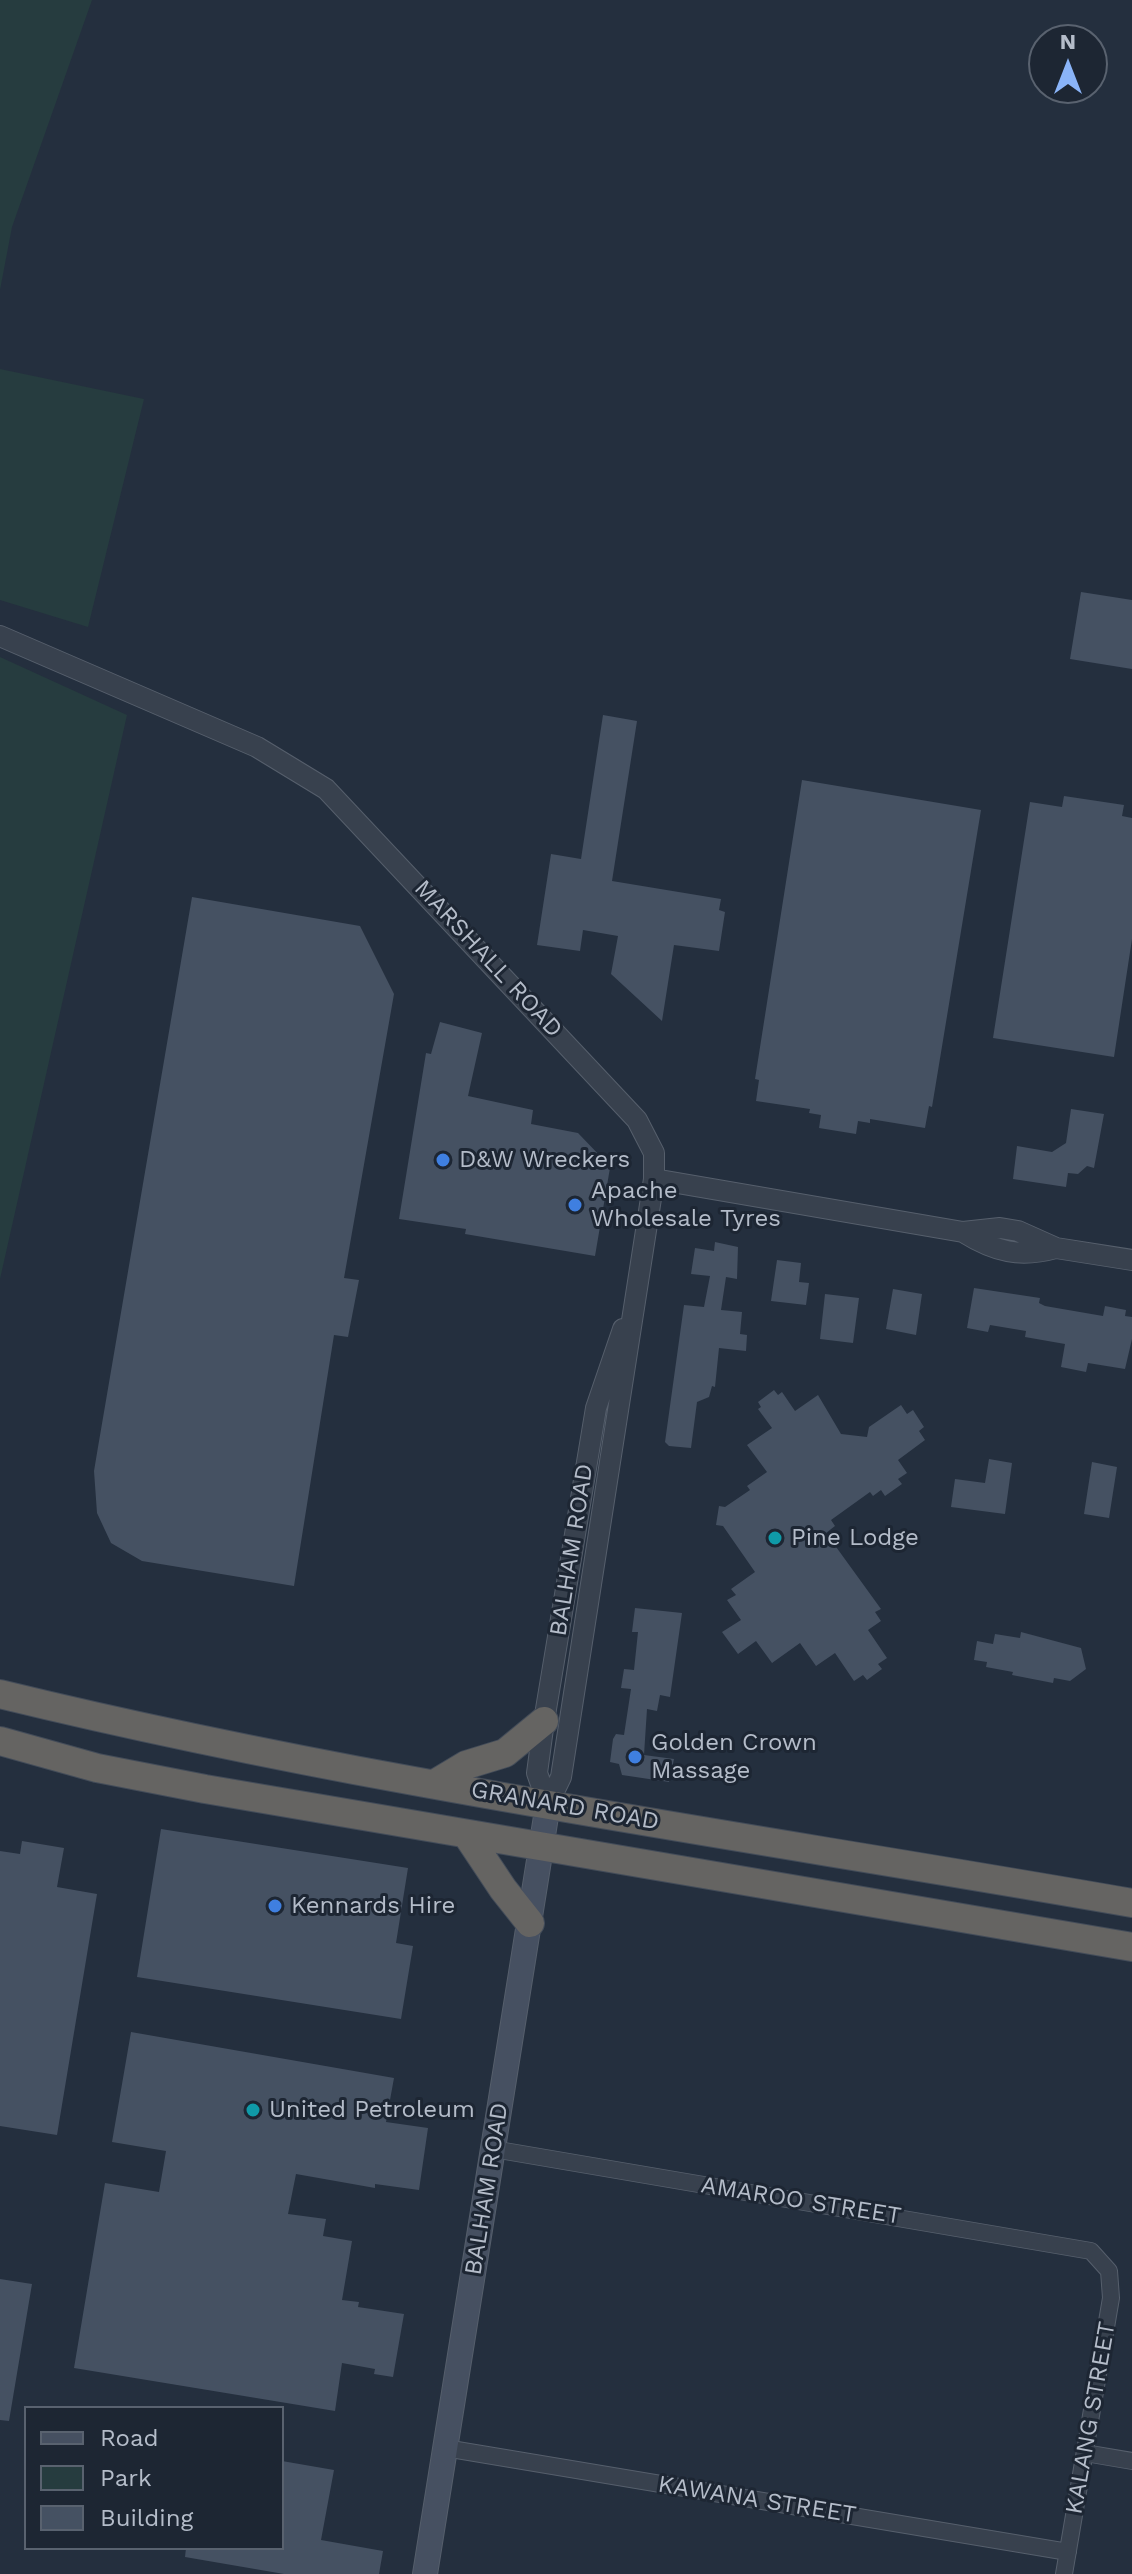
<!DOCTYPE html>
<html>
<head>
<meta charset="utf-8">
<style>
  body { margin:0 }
  #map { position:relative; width:1132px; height:2574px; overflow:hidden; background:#242f3e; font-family:"Work Sans",sans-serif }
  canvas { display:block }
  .legend { position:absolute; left:24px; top:2406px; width:260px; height:144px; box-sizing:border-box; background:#1d2633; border:2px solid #59626f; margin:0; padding:10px 14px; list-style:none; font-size:24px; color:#b4bcc9 }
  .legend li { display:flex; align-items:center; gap:16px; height:40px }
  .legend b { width:40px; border:2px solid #59626f }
  .north { position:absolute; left:1028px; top:24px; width:80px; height:80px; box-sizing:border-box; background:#1d2633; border:2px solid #59626f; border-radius:50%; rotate:0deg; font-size:22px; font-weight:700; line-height:32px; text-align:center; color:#b4bcc9 }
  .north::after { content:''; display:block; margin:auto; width:28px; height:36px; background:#8ab4f8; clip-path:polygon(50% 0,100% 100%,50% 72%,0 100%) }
</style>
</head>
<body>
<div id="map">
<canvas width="1132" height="2574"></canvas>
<ul class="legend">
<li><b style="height:10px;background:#465061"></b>Road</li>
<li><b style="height:22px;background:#263c3f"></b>Park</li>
<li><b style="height:22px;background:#455162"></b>Building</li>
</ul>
<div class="north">N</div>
</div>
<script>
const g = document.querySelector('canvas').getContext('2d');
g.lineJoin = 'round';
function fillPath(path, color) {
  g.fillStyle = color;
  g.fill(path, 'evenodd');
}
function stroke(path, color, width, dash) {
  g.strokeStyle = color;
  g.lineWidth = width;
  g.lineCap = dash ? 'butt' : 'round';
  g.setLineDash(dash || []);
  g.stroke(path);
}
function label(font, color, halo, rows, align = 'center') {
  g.font = font + ' "Work Sans",sans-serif';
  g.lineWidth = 6;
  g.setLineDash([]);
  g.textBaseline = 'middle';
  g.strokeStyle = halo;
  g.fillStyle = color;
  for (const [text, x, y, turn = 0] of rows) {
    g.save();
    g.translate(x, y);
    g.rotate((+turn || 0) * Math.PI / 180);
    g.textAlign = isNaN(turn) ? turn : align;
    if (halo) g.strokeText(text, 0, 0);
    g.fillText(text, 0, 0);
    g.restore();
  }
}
fillPath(new Path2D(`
  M0 0H92L12 227 0 290Z
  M0 369 144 399 88 627 0 600Z
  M0 657 127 715 0 1279Z`), '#263c3f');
fillPath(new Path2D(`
  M1081 592 1132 600V669L1070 659Z
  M603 715 637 721 612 881 721 899 719 910 725 912 719 951 674 945 662 1021 611 974 618 936 583 930 580 951 537 945 551 854 581 859Z
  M802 780 981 810 932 1107 929 1106 925 1128 870 1119V1123L858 1121 856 1134 819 1128 821 1115 809 1113 810 1109 756 1101 759 1080 755 1079Z
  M1064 796 1124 805 1122 816 1132 818V939L1114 1057 993 1038 1030 802 1062 807Z
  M192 897 360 926 394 994 344 1278 359 1280 348 1337 334 1335 294 1586 142 1561 111 1543 97 1513 94 1471 98 1447Z
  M440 1022 482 1033 468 1096 533 1110 531 1124 578 1133 604 1160 611 1162 595 1256 465 1234 466 1229 399 1219 426 1053 431 1054Z
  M1071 1109 1104 1114 1094 1168 1087 1166 1078 1174 1068 1173 1066 1187 1013 1179 1017 1146 1052 1152 1066 1143Z
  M715 1242 738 1247 737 1279 726 1277 721 1310 742 1312 740 1334 747 1335 746 1351 719 1348 715 1387 712 1386 709 1397 697 1402 691 1448 669 1446 665 1442 684 1305 704 1307 710 1276 691 1274 695 1248 714 1251Z
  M777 1260 801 1263 799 1282 809 1283 806 1305 771 1301Z
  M974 1288 1040 1298 1039 1303 1045 1306 1103 1316 1105 1306 1126 1310 1125 1316 1132 1317V1339L1125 1369 1088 1363 1086 1372 1061 1367 1065 1344 1025 1337 1026 1331 990 1325 988 1332 967 1328Z
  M893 1289 922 1294 916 1335 886 1329Z
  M825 1294 859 1298 853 1343 820 1339Z
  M774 1390 778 1395 782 1392 795 1411 818 1395 841 1434 867 1437 869 1427 901 1405 907 1414 913 1410 924 1427 919 1431 925 1440 898 1460 907 1473 898 1479 902 1484 885 1496 881 1490 873 1496 870 1492 831 1520 835 1526 826 1533 881 1609 875 1612 881 1621 868 1630 887 1658 878 1664 882 1669 867 1680 863 1675 854 1681 835 1653 816 1666 800 1643 772 1663 756 1641 738 1654 722 1632 741 1620 727 1600 736 1595 731 1589 755 1572 723 1526 716 1525 719 1506 725 1507 750 1490 747 1486 767 1472 747 1445 772 1428 758 1409 761 1407 758 1402Z
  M989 1459 1012 1463 1005 1514 951 1507 955 1479 985 1483Z
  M1092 1462 1117 1467 1109 1518 1084 1514Z
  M635 1608 682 1613 670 1697 660 1695 657 1711 647 1709 644 1755 674 1759 669 1782 622 1775 619 1764 610 1762 613 1739 616 1734 624 1735 631 1689 621 1688 624 1669 634 1670 638 1632H632Z
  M1021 1632 1081 1648 1086 1669 1070 1681 1054 1678 1053 1683 1012 1675 1013 1672 986 1667 987 1662 974 1660 977 1641 993 1644 995 1634 1020 1638Z
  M161 1829 408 1868 396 1943 413 1946 401 2019 137 1977Z
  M22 1841 64 1848 57 1887 97 1894 57 2135 0 2126V1851L20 1854Z
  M131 2032 394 2078 386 2122 428 2128 419 2190 375 2184V2188L296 2174 288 2214 326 2219 323 2236 352 2241 342 2300 359 2302 358 2307 404 2314 393 2377 374 2374 375 2369 342 2363 335 2411 74 2368 105 2183 159 2192 166 2151 112 2142Z
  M0 2279 32 2284 9 2421 0 2420Z
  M282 2461 334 2470 321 2540 383 2551 379 2574H284L185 2557 186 2548H282Z`), '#455162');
const minor = new Path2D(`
  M493 2149 1091 2251 1109 2271 1111 2298 1064 2574
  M445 2448 1068 2552
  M1085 2453 1132 2461`);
const tertiary = new Path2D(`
  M0 636 257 747 326 789 637 1120 654 1153V1179L561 1777 548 1804
  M654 1179 963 1232 1000 1228 1018 1231 1056 1248 1132 1260
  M963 1232C995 1252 1020 1258 1056 1248
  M548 1804 537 1773 544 1721 596 1408 623 1329`);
const secondary = new Path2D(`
  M425 2574 548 1804`);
const trunk = new Path2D(`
  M0 1694C373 1785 755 1837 1132 1903
  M0 1741 97 1768 205 1789 1132 1947
  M436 1783 466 1765 505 1753 544 1721
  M467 1835 503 1889 530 1923`);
stroke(minor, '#565f6c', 18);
stroke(tertiary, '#565f6c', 22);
stroke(secondary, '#565f6c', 26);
stroke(trunk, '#434c59', 30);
stroke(minor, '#38414e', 16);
stroke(tertiary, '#38414e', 20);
stroke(secondary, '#465061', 24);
stroke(trunk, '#656462', 28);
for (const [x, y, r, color] of [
  [443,1160,8,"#3f7fe0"],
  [575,1205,8,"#3f7fe0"],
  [775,1538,8,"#0f9aa8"],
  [635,1757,8,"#3f7fe0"],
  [275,1906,8,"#3f7fe0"],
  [253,2110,8,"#0f9aa8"]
]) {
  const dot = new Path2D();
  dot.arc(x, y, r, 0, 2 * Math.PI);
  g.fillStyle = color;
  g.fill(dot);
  stroke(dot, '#1d2633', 3);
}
label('24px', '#b4bcc9', '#1d2633', [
  ["MARSHALL ROAD",488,959,47],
  ["BALHAM ROAD",572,1550,-81],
  ["GRANARD ROAD",565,1806,10],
  ["BALHAM ROAD",487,2189,-81],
  ["AMAROO STREET",801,2201,9],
  ["KALANG STREET",1091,2418,-80],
  ["KAWANA STREET",757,2500,9]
]);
label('24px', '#b4bcc9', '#1d2633', [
  ["D&W Wreckers",459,1160],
  ["Apache",591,1191],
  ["Wholesale Tyres",591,1219],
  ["Pine Lodge",791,1538],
  ["Golden Crown",651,1743],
  ["Massage",651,1771],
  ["Kennards Hire",291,1906],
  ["United Petroleum",269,2110]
], 'left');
</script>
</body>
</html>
